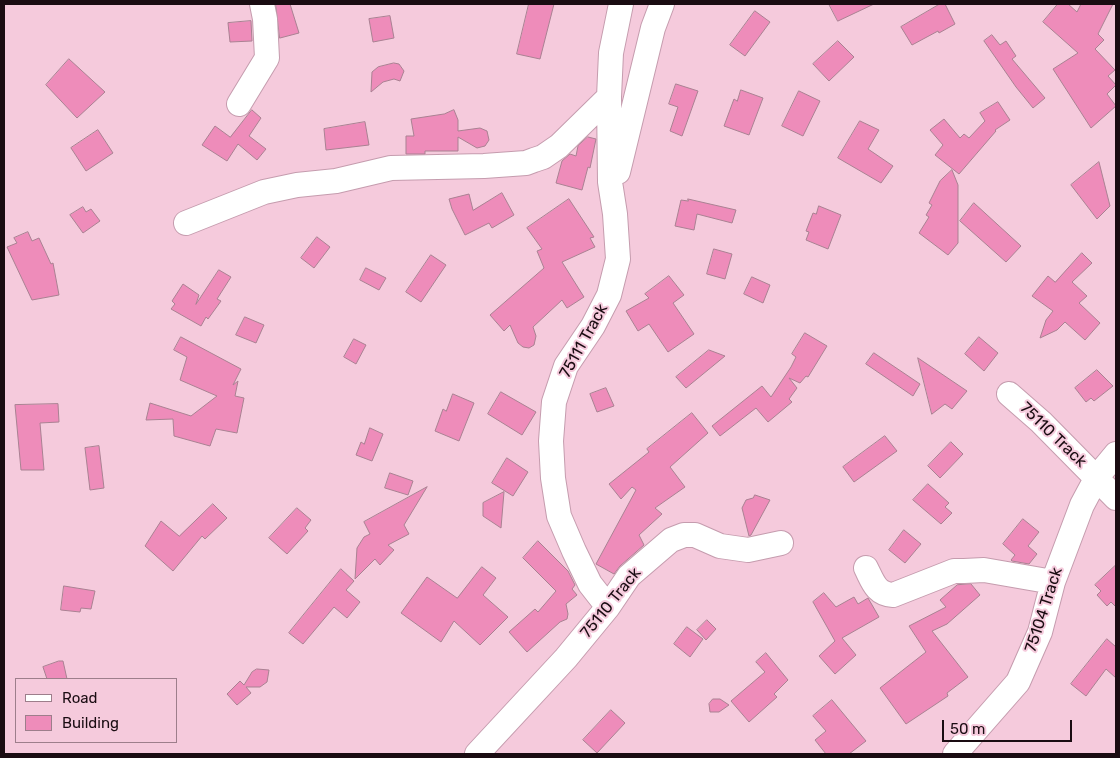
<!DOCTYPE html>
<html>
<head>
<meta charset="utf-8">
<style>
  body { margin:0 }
  #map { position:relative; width:1120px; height:758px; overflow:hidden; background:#f5cadc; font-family:Rubik,sans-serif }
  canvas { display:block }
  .frame { position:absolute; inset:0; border:5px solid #1a0c12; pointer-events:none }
  .legend { position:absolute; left:15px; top:678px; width:162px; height:65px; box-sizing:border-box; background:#f5cadc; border:1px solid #9d7e8b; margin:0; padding:6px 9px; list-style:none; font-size:15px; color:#1a0c12 }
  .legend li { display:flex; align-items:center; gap:10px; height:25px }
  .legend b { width:25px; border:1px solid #9d7e8b }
  .scale { position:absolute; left:942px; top:720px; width:130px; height:22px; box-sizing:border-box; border:2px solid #1a0c12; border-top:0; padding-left:6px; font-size:15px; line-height:18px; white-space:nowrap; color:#1a0c12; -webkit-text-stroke:4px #f5cadc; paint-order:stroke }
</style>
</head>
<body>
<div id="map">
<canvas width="1120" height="758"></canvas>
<div class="frame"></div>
<ul class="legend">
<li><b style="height:6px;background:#fff"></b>Road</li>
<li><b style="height:14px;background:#ee8cba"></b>Building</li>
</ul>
<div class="scale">50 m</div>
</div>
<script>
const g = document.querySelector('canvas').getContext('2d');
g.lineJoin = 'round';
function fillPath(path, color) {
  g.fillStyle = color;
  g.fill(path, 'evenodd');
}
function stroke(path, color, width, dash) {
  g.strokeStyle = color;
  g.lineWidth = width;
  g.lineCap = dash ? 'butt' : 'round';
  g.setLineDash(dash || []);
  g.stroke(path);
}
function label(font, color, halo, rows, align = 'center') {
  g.font = font + ' Rubik,sans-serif';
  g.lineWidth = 4;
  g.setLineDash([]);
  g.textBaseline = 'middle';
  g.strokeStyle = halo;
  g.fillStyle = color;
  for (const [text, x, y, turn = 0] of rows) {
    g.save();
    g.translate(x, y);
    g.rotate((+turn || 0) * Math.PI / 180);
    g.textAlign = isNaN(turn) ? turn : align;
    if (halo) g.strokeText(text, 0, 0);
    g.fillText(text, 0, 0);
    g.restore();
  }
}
const building = new Path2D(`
  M276 4H290L299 33 280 38Z
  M529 4H554L540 59 517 54Z
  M829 4H874L838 21Z
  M940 4H945L955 24 939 33 938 31 912 45 901 27Z
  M1058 4H1068L1077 12 1081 4H1113L1098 34 1104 40 1095 49 1115 70 1108 76 1116 85 1107 94 1116 106 1091 128 1053 69 1078 53 1043 22Z
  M755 11 770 22 745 56 730 45Z
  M390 16 394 38 373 42 369 19Z
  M251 21 252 41 230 42 228 23Z
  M992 35 1000 45 1006 41 1016 56 1012 59 1045 98 1033 108 1016 87 984 41Z
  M838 41 854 57 829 81 813 64Z
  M69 59 105 92 77 118 46 85Z
  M394 63 399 64 404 71 400 81 394 79 383 82 371 92 372 72 378 67Z
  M676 84 698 91 682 136 670 131 678 107 669 104Z
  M741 90 763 98 749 135 724 126 734 99 737 101Z
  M799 91 820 101 803 136 782 126Z
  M998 102 1010 120 995 130 996 131 959 174 935 155 943 145 930 130 944 119 960 138 964 134 969 138 985 121 980 113Z
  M252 110 261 118 249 136 266 149 257 160 238 144 227 161 202 145 215 126 230 137Z
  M454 110 458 120V131L480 128 487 131 489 140 485 146 477 148 458 137V151H425V154H406V136H414L411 119 444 114Z
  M860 121 879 130 868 149 893 166 881 183 838 158Z
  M365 122 369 145 326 150 324 129Z
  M98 130 113 153 86 171 71 148Z
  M588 137 596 139 590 168 588 167 582 190 556 183 562 161 570 154 576 156 578 146Z
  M1099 162 1110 206 1097 219 1071 185Z
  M952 170 958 185V243L948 255 919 233 929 217 926 215 932 205 929 203 940 181Z
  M502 193 514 215 492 228 489 223 465 235 452 209 449 199 469 194 473 210Z
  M569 199 594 237 590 238 595 247 562 262 584 297 567 308 562 300 533 327 536 336 534 345 529 348 523 347 518 343 510 325 504 331 490 315 544 268 537 251 542 249 527 228Z
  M688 199 736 210 732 223 697 214 694 230 675 226 681 200 688 201Z
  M974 203 1021 246 1006 262 960 221Z
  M819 206 841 215 828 249 806 240 809 232 806 231 813 213 816 214Z
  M83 207 86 212 91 209 100 221 83 233 70 215Z
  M28 232 32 241 39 238 51 264 53 263 59 295 32 300 7 247 17 243 14 238Z
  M317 237 330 247 314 268 301 258Z
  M714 249 732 254 725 279 707 274Z
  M1082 253 1092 263 1072 282 1087 296 1079 303 1100 323 1085 340 1065 322 1057 330 1040 338 1046 320 1053 311 1032 296 1048 276 1055 282Z
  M431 255 446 265 421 302 406 292Z
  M366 268 386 278 379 290 360 280Z
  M219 270 231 277 217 299 221 301 208 319 206 317 201 326 171 309 175 304 172 301 183 284 199 295 196 304Z
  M669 276 684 295 673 303 694 334 668 352 649 324 638 331 626 311 649 298 645 294Z
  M752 277 770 285 763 303 744 294Z
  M245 317 264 325 256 343 236 335Z
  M805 333 827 346 808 377 806 376 800 383 789 378 797 388 789 399 792 402 768 422 756 408 720 436 712 426 762 386 771 397 791 367 796 357 792 354Z
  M181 337 241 369 233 385 238 381 235 396 244 398 237 433 216 429 210 446 174 436 173 419 146 420 150 403 191 416 217 396 180 380 187 357 174 350Z
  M979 337 998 353 984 371 965 354Z
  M354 339 366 345 356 364 344 357Z
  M709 350 725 356 686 388 676 377Z
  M874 353 920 384 913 396 866 364Z
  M918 358 967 391 952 409 945 404 932 414Z
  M1097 370 1113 386 1094 401 1091 398 1086 402 1075 388Z
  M606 388 614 406 597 412 590 394Z
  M501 392 536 412 522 435 488 414Z
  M453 394 474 403 459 441 435 431 443 409 446 411Z
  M58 404 59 422 40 423 44 470H21L15 405Z
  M692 413 708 433 670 467 685 487 655 508 662 514 639 535 644 545 620 566 614 574 596 564 636 490 632 487 621 499 609 484 649 452 647 449Z
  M370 428 383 434 372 461 356 455 361 442 364 444Z
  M885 436 897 451 854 482 843 467Z
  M951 442 963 454 940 478 928 466Z
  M99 446 104 488 90 490 85 448Z
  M507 458 528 472 513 496 492 483Z
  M390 473 413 481 408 495 385 488Z
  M928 484 949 503 945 507 952 513 941 524 913 500Z
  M427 487 404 525 409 534 388 545 394 550 380 565 375 559 355 579 357 548 364 537 370 534 364 522Z
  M504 492 501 528 483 516V503Z
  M755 495 770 500 751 535 749 536 742 508 746 500 753 498Z
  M213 504 227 518 205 539 202 536 173 571 145 546 161 521 179 536Z
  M297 508 311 520 305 528 308 531 287 554 269 538Z
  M1023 519 1039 532 1028 546 1037 554 1029 564 1012 561 1011 560 1015 555 1003 544Z
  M904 530 921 544 905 563 889 550Z
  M538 541 568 571 575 585 572 589 577 595 566 604 568 614 567 619 560 622 527 652 509 632 535 609 538 612 556 591 523 558Z
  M1116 565V607L1111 602 1107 606 1097 595 1101 591 1095 585Z
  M482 567 496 578 483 595 508 617 480 645 454 621 441 642 401 613 427 577 457 598Z
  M341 569 354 581 346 590 360 602 347 618 334 607 303 644 289 633Z
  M971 584 980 595 947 624 932 631 968 677 947 693 948 696 906 724 880 688 926 652 909 626 946 607 940 600 957 585Z
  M64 586 95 591 91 609 81 608 80 612 61 610Z
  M824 593 836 607 854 597 858 604 868 598 879 617 842 638 856 655 835 674 819 656 835 641 813 602Z
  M707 620 716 629 706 640 697 630Z
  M687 627 703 639 690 657 674 644Z
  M1107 639 1116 647V678L1106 669 1086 696 1071 684Z
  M766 653 788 680 774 694 777 697 749 722 731 701 765 672 756 662Z
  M59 661H63L67 679H47L43 667Z
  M257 669 269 670 267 682 260 687H246L251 693 237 705 227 694 240 681 244 685 252 672Z
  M713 699H720L729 705 719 712H710L709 704Z
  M832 700 866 741 849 754H826L815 740 826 731 813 716Z
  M611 710 625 723 597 753 583 740Z`);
fillPath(building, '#ee8cba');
stroke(building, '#a98192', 1);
const minor = new Path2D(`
  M239 104 267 58 265 19 262 4
  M618 172 653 28 662 4
  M186 223 264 192 297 185 336 181 391 168 484 166 526 163 534 160 543 157 559 146 609 97
  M1009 394 1041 422 1116 498
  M866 568C873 582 876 594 893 595L954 571H964L984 570 1053 582
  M608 607 590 584 574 551 559 516 553 478 551 441 554 402 566 366 593 326 609 295 618 259 615 214 610 182 609 97 611 53 621 4
  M477 754 566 658 608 607 629 576 671 540 684 535H695L720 546 748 550 781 543
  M955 754 1018 682 1040 632 1053 582 1082 505 1097 477 1116 454`);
stroke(minor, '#c59cae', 26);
stroke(minor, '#fff', 24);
label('16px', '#1a0c12', '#f5cadc', [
  ["75111 Track",584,341,-61],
  ["75110 Track",1053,435,44],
  ["75110 Track",611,603,-51],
  ["75104 Track",1044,610,-72]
]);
</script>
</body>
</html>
